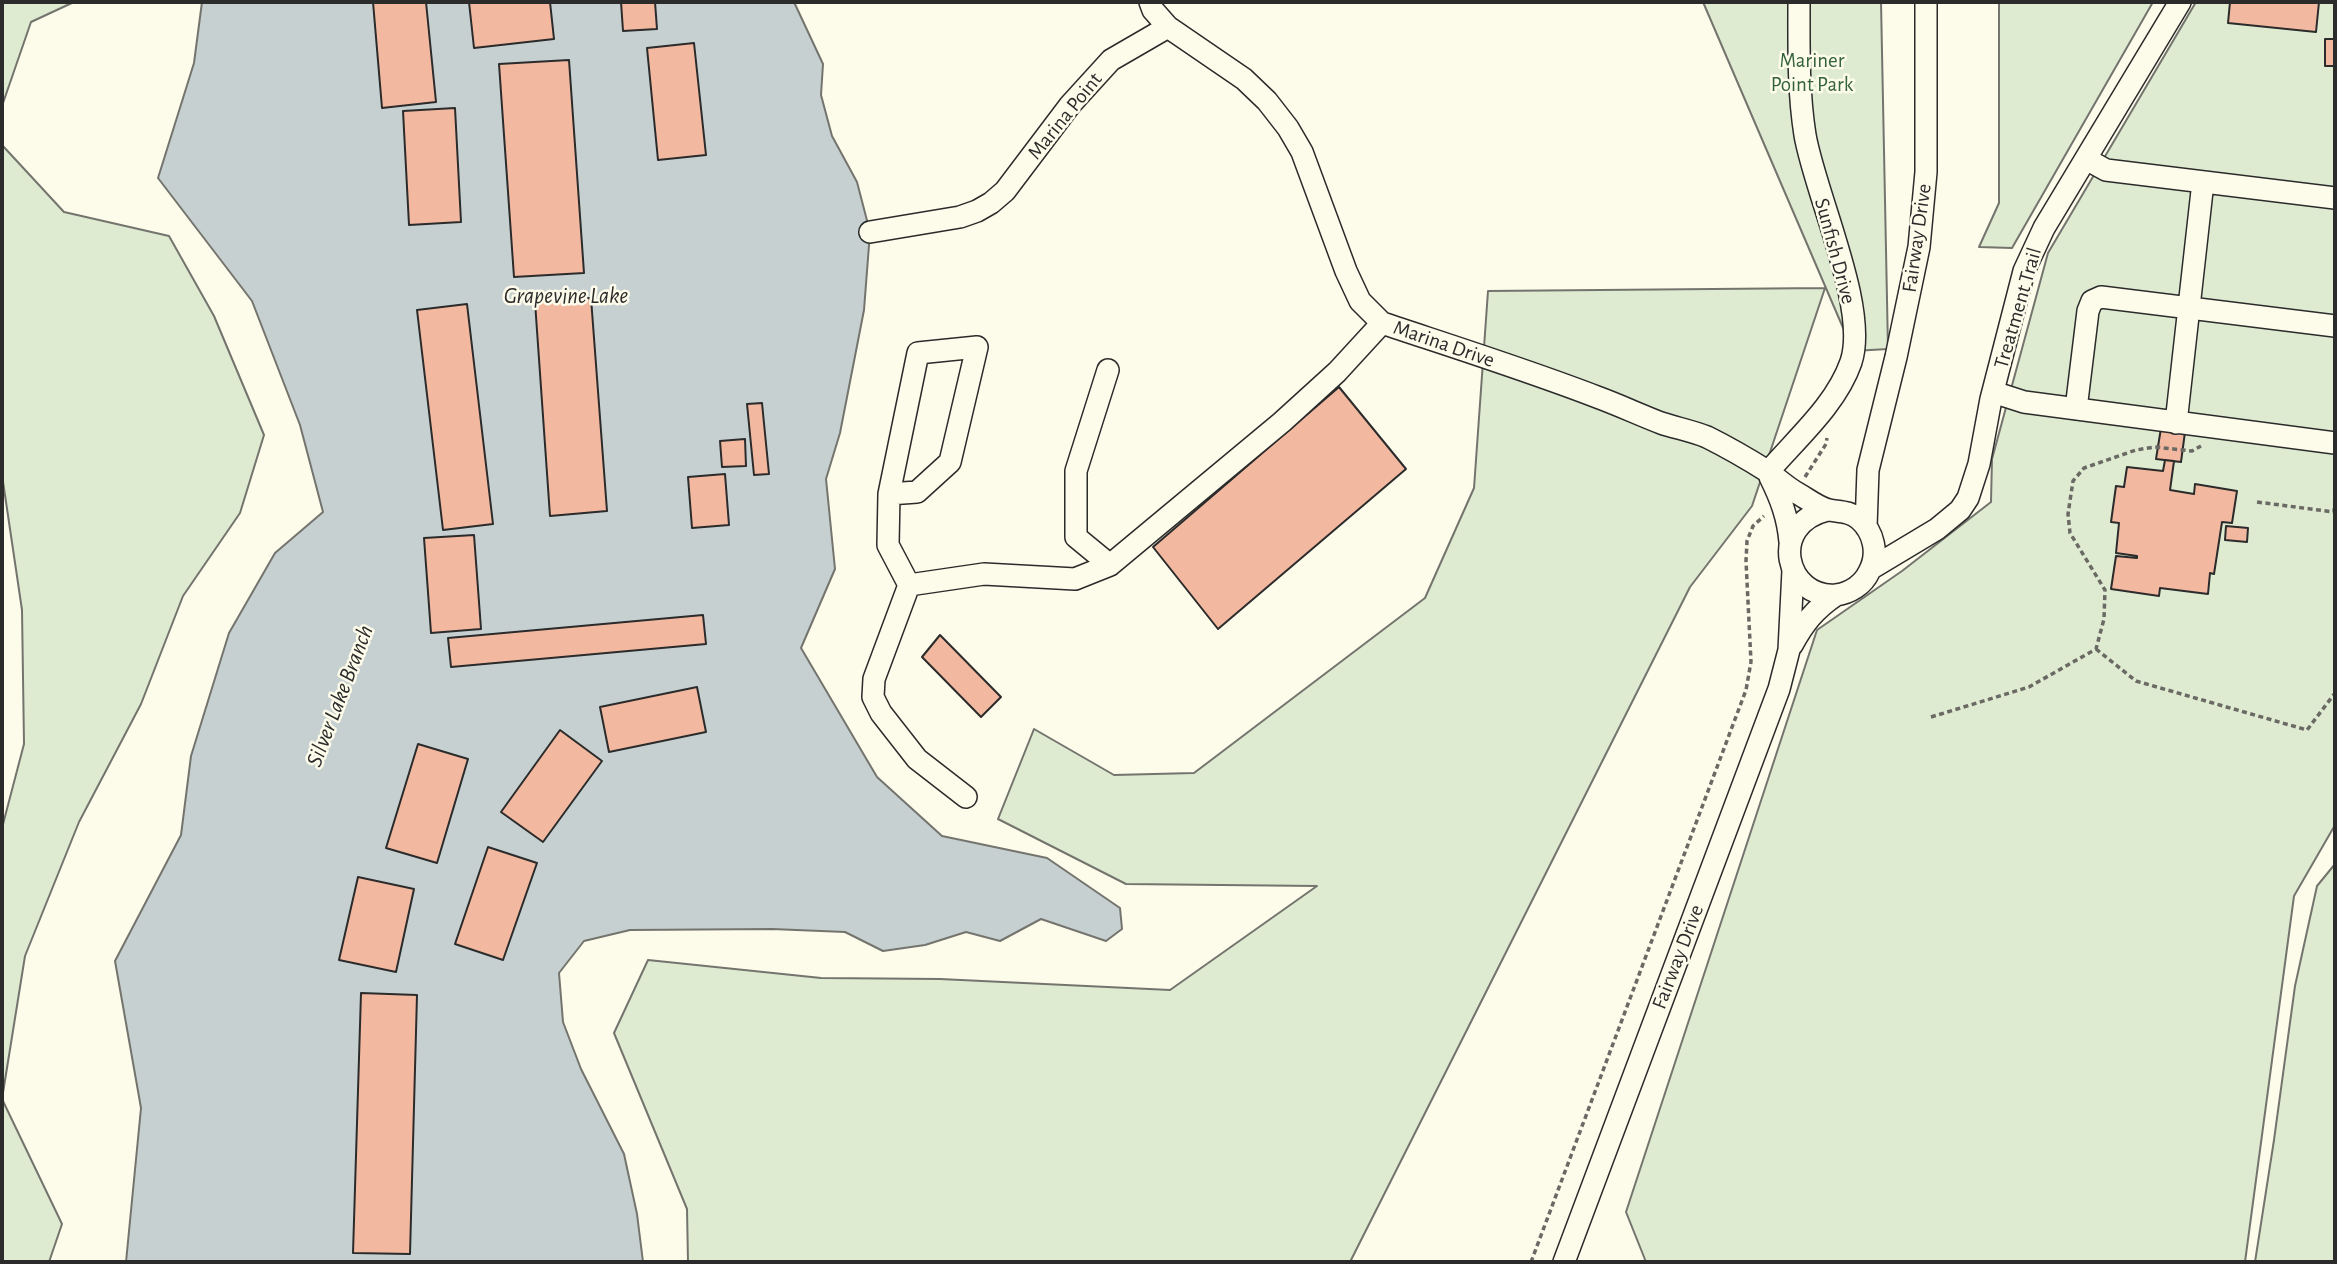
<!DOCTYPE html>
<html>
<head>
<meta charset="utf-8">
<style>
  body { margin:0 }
  #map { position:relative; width:2337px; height:1264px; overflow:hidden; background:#fdfbea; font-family:"Alegreya Sans",sans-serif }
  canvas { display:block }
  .frame { position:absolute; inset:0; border:4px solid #2b2b2b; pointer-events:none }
</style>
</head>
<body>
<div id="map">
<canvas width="2337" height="1264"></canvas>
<div class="frame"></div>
</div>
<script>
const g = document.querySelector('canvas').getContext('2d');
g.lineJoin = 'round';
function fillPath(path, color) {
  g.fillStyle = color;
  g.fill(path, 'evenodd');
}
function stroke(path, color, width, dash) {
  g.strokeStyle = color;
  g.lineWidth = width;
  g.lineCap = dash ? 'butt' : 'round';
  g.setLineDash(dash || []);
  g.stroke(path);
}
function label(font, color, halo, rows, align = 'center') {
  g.font = font + ' "Alegreya Sans",sans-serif';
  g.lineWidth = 5;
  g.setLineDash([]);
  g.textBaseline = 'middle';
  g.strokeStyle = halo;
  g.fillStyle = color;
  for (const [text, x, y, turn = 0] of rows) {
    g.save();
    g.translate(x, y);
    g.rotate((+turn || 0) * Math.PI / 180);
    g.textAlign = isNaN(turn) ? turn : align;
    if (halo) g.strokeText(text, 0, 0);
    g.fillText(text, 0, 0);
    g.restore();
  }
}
const green = new Path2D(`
  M2 2H74L31 22 2 106Z
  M1703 2H1881L1888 349 1853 351Z
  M1999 2H2153L2012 248 1979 247 1999 203Z
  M2196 2H2335V825L2294 896 2245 1262H1646L1626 1212 1817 630 1902 571 1991 502 1992 459 2048 253Z
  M2 145 64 212 169 236 214 316 264 435 240 513 183 596 141 704 79 822 25 956 2 1099 62 1224 49 1262H2V828L24 744 22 610 2 475Z
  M1825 288 1752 506 1690 587 1350 1262H688L687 1209 614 1033 648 960 821 978 940 979 1170 990 1317 886 1126 884 998 819 1034 729 1114 775 1194 773 1425 598 1474 488 1488 291Z
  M2335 864V1262H2255L2274 1140 2295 986 2317 886Z`);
fillPath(green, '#deebd1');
stroke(green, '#74746e', 2);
const water = new Path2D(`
  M202 2H794L823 64 821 95 832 136 857 182 870 232 864 310 840 433 826 479 835 569 801 648 877 777 942 836 1047 858 1120 908 1122 929 1106 941 1041 919 1000 941 966 932 925 945 883 951 845 932 772 929 630 930 584 941 559 973 563 1022 581 1069 624 1154 637 1214 643 1262H126L141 1108 115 961 181 835 191 756 229 633 275 553 323 512 300 425 252 301 158 178 194 63Z`);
fillPath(water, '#c7d0d0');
stroke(water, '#74746e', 2);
const building = new Path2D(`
  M373 2H426L436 102 382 108Z
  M469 2H550L554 39 474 48Z
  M621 2H655L657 29 623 31Z
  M2230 2H2319L2316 32 2228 23Z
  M2325 39H2335V66H2325Z
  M694 43 706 155 658 160 647 48Z
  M569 60 584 273 514 277 499 64Z
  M455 108 461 222 409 225 403 111Z
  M591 298 607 511 550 516 535 302Z
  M467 304 493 524 443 530 417 310Z
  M1339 387 1406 469 1218 629 1153 547Z
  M762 403 769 474 754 475 747 404Z
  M2161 428 2185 432 2181 462 2156 459Z
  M745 439 746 466 722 467 720 441Z
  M2165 460 2174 461 2170 490 2194 494 2195 484 2237 491 2232 523 2222 522 2214 574 2210 573 2208 594 2160 588 2159 596 2111 589 2116 556 2137 558V556L2116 553 2119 523 2111 522 2116 486 2124 487 2127 467 2163 471Z
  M725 474 729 525 692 528 688 477Z
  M2226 526 2248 528 2247 542 2225 540Z
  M474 535 481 629 431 633 424 538Z
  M703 615 706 644 451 667 448 638Z
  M940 635 1001 697 981 717 922 657Z
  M697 687 706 732 609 752 600 707Z
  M560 730 602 761 543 842 501 812Z
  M418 744 468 759 437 863 386 848Z
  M488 847 537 863 503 960 455 944Z
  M358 877 414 889 396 972 339 960Z
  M361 993 417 995 410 1254 353 1253Z`);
fillPath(building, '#f2b8a0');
stroke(building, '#2b2b2b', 2);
const minor = new Path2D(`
  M1150 2 1153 10 1168 27 1244 79 1267 101 1288 128 1302 152 1346 271 1360 301 1382 323C1454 347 1527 370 1597 397 1619 405 1640 415 1661 423 1676 428 1692 431 1707 437 1727 447 1748 459 1767 471 1777 478 1786 487 1797 493 1806 498 1819 508 1829 510 1840 512 1849 511 1859 519 1874 532 1879 554 1869 572 1863 585 1850 593 1836 595 1786 599 1767 525 1827 510
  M2086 159 2106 170 2335 198
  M870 232 960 217 977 211 991 203 1005 191 1070 105 1111 60 1168 27
  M1108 370 1076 471V537L1110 565
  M1993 392 2024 402 2335 443
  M2076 409 2088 311 2092 301 2101 297 2335 326
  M2176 423 2203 182
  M1768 472C1797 438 1836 405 1851 362 1869 308 1815 194 1805 135 1798 91 1799 46 1799 2
  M1770 477C1781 499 1788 518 1790 542
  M889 494 917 492 950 462 977 347 918 353 889 494 888 545 909 585
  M1866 527 1868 470 1896 357 1919 247 1926 172V2
  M1872 568 1937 529 1960 510 1968 498 1979 464 1991 399 2024 271 2044 228 2180 2
  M1792 645C1804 623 1815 609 1836 595
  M966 797 917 759 881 713 873 697 874 679 909 585 984 574 1075 579 1110 565 1282 422 1337 372 1382 323
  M1564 1262 1779 689 1789 650 1793 570`);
stroke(minor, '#2b2b2b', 24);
stroke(new Path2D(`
  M1805 477 1826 444 1827 438
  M2257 502 2334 512 2335 499
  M2096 649 2136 681 2307 730 2335 693
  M1931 717 2029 687 2096 649 2104 619 2105 590 2070 533 2068 514 2073 481 2084 468 2136 450 2155 447 2192 451 2201 446
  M1531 1262 1746 690 1751 662 1746 561 1747 541 1753 526 1764 516`), '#6a6964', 3.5, [5, 3.5]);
stroke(minor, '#fdfbea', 21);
label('21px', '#34623c', '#fdfbea', [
  ["Mariner",1812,61],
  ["Point Park",1812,85]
]);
label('21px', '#2b2b2b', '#fdfbea', [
  ["Marina Point",1065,116,-51],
  ["Fairway Drive",1917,238,-82],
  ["Sunfish Drive",1835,251,75],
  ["Treatment Trail",2018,308,-74],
  ["Marina Drive",1444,344,19],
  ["Fairway Drive",1678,957,-69]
]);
label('italic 23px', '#2b2b2b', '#fdfbea', [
  ["Grapevine Lake",566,296],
  ["Silver Lake Branch",340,696,-69]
]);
</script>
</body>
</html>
